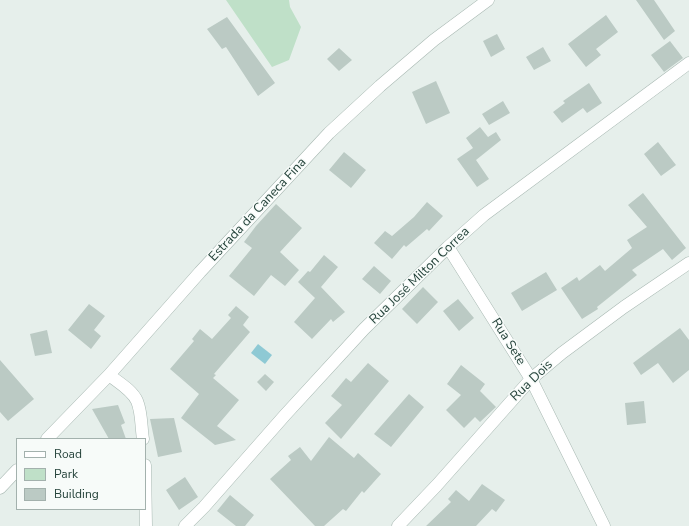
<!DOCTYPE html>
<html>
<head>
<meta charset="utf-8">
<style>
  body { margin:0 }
  #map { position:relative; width:689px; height:526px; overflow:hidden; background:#e6efeb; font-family:"Nunito Sans",sans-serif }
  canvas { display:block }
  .legend { position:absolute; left:16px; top:438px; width:130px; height:72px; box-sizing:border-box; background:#f7fbf9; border:1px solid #a3b1ad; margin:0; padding:5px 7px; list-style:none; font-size:12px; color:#24423a }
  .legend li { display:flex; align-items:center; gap:8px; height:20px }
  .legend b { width:20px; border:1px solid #a3b1ad }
</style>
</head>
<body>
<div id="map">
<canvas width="689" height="526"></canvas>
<ul class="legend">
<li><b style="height:5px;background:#fff"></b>Road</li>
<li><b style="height:11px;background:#bfe0c8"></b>Park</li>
<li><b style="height:11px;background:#bbcac4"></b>Building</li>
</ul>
</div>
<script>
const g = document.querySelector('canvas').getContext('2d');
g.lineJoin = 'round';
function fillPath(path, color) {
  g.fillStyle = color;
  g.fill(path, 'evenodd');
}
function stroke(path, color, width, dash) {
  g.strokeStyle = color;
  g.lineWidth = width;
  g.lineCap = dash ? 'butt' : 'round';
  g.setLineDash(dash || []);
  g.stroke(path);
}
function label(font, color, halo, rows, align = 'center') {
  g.font = font + ' "Nunito Sans",sans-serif';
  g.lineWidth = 3;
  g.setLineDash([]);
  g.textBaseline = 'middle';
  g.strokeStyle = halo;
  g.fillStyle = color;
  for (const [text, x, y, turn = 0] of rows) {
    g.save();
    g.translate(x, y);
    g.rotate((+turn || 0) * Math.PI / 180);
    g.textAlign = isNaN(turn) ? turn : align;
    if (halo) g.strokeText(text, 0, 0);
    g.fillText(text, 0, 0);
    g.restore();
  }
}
fillPath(new Path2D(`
  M226 0H289L290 7 301 27 289 60 272 67Z`), '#bfe0c8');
fillPath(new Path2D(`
  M258 344 272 355 265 364 251 353Z`), '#8ec9d4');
fillPath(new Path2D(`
  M636 0H654L675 31 664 40Z
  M606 15 618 32 596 49 601 55 586 67 568 44Z
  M227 17 275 83 258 96 226 47 222 49 207 29Z
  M497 34 505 49 491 57 483 41Z
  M670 41 683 58 664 72 651 55Z
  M543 47 551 61 534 70 526 57Z
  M339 48 352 60 339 71 327 59Z
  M436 81 450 113 426 124 412 92Z
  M589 83 602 103 587 113 583 108 562 123 553 112 565 103 563 101Z
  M503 101 510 113 489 125 482 114Z
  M480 127 488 137 496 132 501 140 476 160 489 179 477 187 457 159 473 148 466 138Z
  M658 142 676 165 661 176 644 154Z
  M344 152 366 170 351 188 329 170Z
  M643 193 686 248 672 260 663 249 632 270 637 275 597 307 598 309 582 319 561 288 577 277 579 281 600 265 605 271 632 248 627 240 647 227 628 205Z
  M427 202 443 216 429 231 427 229 406 247 404 245 392 259 374 243 385 231 392 236 414 217Z
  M276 204 302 228 280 252 299 270 285 286 271 275 254 296 229 276 252 248 244 242 256 226Z
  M324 255 338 267 321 287 345 312 333 322 331 319 312 339 294 322 315 298 298 282 308 271 310 272Z
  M374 266 391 281 380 294 362 279Z
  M546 272 557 290 522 311 511 293Z
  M423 287 438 302 417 324 402 309Z
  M458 299 474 318 459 331 443 311Z
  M89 304 105 316 94 330 101 336 91 349 68 330Z
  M236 306 249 317 243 325 250 332 214 374 216 375 213 378 239 400 217 426 236 440 215 445 181 418 199 394 170 369 194 341 192 339 200 329 212 339 231 318 228 315Z
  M680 328 689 340V370L673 383 658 363 641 375 633 363Z
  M47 330 52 353 35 356 30 334Z
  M0 360 34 399 8 421 0 412Z
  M368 363 389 381 341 439 325 423 342 405 331 396 346 378 351 382Z
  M461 365 485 384 480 391 496 407 480 422 475 417 464 428 446 410 461 395 447 384Z
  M265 374 274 382 266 391 257 382Z
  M409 394 424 407 391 447 374 434Z
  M644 401 646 423 627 425 625 403Z
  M118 405 125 423 121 425 126 439H109L92 409Z
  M174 418 182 452 158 457 150 419Z
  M329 437 354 458 358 453 381 474 364 493 362 491 346 511 343 509 324 526H315L270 479 291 460 288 456 300 447 311 461Z
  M185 477 198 497 179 510 166 490Z
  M482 484 505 500 496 512 492 509 476 526H426L451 502 448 499 456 490 469 501Z
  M230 495 254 515 245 526H236L217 511Z`), '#bbcac4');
const minor = new Path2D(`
  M448 247 531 379 604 526
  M109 375C118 382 132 390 137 401 142 413 141 427 143 439
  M47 439 109 375 200 272 329 133 380 86 434 40 488 0
  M145 465 146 526
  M0 488 17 470
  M185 526 204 507 285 415 364 329 448 247 484 215 689 63
  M398 526 437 485 531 379 562 353 624 307 689 263`);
stroke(minor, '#a8b8b2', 13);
stroke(minor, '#fff', 12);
label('13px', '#24423a', '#f7fbf9', [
  ["Estrada da Caneca Fina",258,210,-47],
  ["Rua José Milton Correa",420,276,-44],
  ["Rua Sete",508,342,58],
  ["Rua Dois",532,381,-44]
]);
</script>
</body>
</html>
